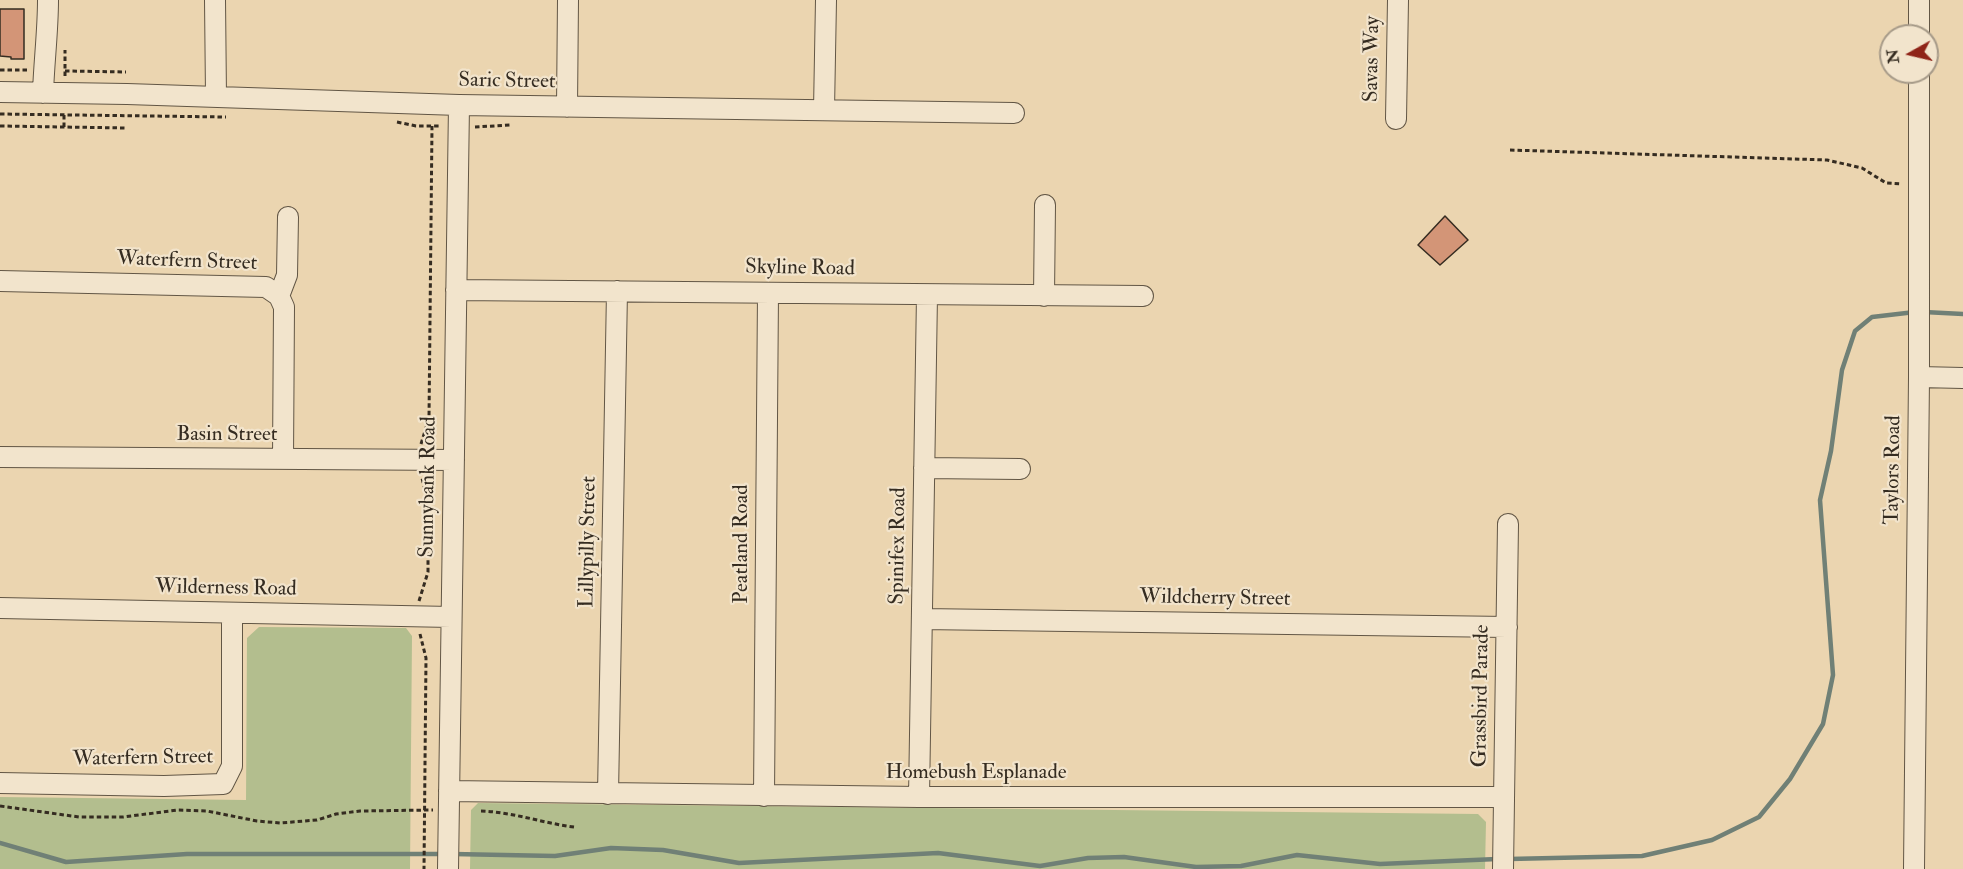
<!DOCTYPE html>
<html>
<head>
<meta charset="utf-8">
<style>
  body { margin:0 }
  #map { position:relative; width:1963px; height:869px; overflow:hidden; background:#ebd5b0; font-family:"IM FELL Double Pica",serif }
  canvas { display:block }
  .north { position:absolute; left:1879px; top:24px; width:60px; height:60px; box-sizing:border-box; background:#f2e4cc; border:2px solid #a69a88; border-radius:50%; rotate:262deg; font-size:16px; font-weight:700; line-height:24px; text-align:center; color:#352c21 }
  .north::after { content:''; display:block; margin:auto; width:21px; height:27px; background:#8f2418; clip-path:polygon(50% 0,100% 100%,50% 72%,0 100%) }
</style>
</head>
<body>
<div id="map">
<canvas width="1963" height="869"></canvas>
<div class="north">N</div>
</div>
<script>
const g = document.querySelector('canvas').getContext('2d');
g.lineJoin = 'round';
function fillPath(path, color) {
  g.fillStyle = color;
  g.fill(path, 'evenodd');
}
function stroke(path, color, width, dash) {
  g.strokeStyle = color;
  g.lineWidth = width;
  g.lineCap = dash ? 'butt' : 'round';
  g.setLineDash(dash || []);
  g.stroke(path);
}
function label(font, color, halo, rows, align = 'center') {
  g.font = font + ' "IM FELL Double Pica",serif';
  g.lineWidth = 4.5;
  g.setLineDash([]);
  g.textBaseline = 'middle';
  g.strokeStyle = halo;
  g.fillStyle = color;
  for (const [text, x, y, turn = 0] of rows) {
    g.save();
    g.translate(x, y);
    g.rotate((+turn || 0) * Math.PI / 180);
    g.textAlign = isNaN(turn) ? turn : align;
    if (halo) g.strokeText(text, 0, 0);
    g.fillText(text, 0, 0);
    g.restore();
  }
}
fillPath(new Path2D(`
  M259 627 406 628 412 636 410 869H0V797L246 800 247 638Z
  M478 803 1478 814 1486 822 1485 869H470L471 810Z`), '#b3be8e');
stroke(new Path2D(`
  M1924 312 1963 314
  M0 843 66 862 187 854H444
  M453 854 555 856 611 848 663 850 739 863 938 853 1040 866 1088 858 1124 857 1196 867 1241 866 1297 855 1380 864 1497 859
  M1509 859 1642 856 1712 840 1759 817 1790 779 1823 724 1833 675 1820 500 1831 451 1842 370 1855 331 1872 317 1915 312`), '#708076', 4.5);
const building = new Path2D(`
  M0 9H24V59H11V57L0 56Z
  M1445 216 1468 240 1440 265 1418 245Z`);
fillPath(building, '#d39577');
stroke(building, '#352c21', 1.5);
const minor = new Path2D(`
  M215 0 216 96
  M1919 36V0
  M0 92 127 94 459 105 1014 113
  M43 93C44 62 48 31 48 0
  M567 107 568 0
  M824 110 826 0
  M1396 119 1398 0
  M0 281 266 287 279 296 284 307 283 459
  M456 290 1143 296
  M279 296 287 275 288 217
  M1044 296 1045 205
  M1919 377 1963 378
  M0 457 454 460
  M924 468 1020 469
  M0 608 451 617
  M922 619 1507 627
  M0 783 164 786 223 784 232 766V613
  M449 791 919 797H1504
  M608 794 617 291
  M764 796 768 293
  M919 797 927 295
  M448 869 459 105
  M1503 869 1508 524
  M1914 869 1919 377V72`);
stroke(minor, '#625645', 22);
stroke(new Path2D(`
  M0 70H28
  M65 71 126 72
  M65 76V50
  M0 114 226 117
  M397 122 416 126H441
  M0 126 127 128
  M64 127V113
  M475 127 510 125
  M1510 150 1827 160 1862 168 1886 183 1902 184
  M421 444 429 418 432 126
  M419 601 428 572V503L422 478
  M420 634 426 658 424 869
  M0 806 79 817H123L178 810 207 811 257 821 280 823 317 820 336 814 360 811 433 810
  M481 811C513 812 542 823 574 827`), '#352c21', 3, [4.5, 3]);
stroke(minor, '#f2e4cc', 20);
label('21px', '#352c21', '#f2e4cc', [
  ["Savas Way",1373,59,-89],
  ["Saric Street",507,82,1],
  ["Waterfern Street",187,262,2],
  ["Skyline Road",800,269,1],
  ["Basin Street",227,435],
  ["Taylors Road",1894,470,-89],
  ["Sunnybank Road",429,487,-89],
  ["Lillypilly Street",589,542,-89],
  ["Peatland Road",742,544,-90],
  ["Spinifex Road",899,546,-89],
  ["Wilderness Road",226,589,1],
  ["Wildcherry Street",1215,599,1],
  ["Grassbird Parade",1482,696,-89],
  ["Waterfern Street",143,759,-1],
  ["Homebush Esplanade",976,773]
]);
</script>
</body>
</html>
